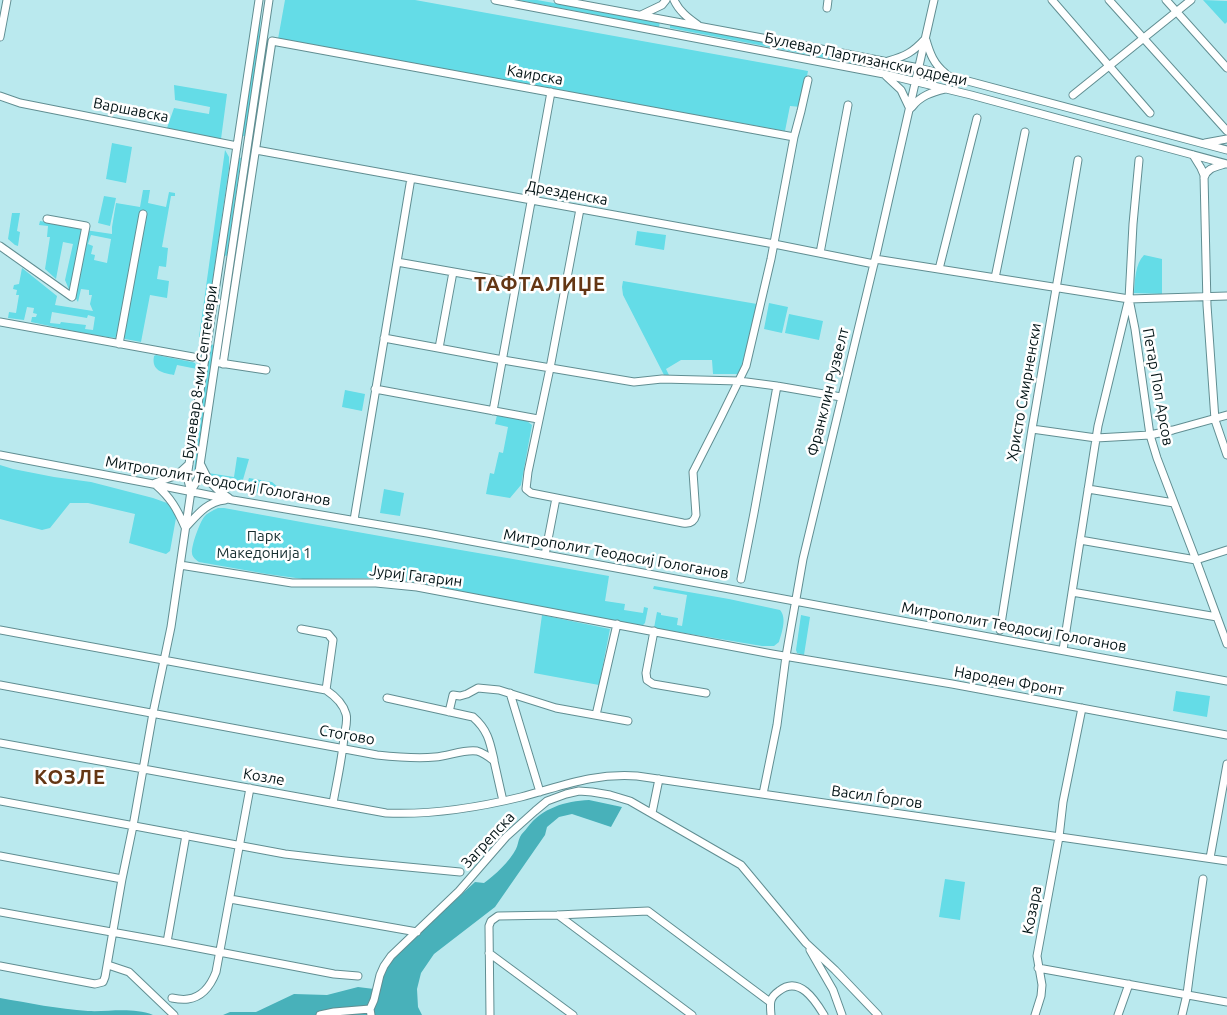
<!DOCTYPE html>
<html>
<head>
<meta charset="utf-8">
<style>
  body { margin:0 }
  canvas { display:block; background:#bae9ee }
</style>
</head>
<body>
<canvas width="1227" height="1015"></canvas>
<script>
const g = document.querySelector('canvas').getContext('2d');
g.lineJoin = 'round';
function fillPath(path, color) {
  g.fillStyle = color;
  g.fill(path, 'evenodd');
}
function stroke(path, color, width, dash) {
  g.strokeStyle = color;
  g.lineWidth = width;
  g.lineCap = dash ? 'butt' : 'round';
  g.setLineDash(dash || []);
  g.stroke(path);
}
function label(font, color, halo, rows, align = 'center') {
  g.font = font + ' Ubuntu,sans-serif';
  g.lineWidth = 5;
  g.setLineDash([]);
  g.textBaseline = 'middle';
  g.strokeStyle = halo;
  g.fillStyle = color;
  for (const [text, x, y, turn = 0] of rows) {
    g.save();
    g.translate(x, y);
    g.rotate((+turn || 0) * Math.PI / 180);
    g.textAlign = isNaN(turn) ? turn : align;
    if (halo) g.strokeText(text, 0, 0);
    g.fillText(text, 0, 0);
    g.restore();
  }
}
fillPath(new Path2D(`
  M285 0H415L808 71 801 107 790 106 785 131 278 39Z
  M518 0H537L660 22 659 27Z
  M1203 0 1227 1V22L1225 24Z
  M260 16H261L259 39 245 136H241Z
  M670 24 900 68V72L670 28Z
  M174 85 227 94 221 139 167 128 174 108 209 114 210 107 175 100Z
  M112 143 132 147 126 183 106 179Z
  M225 150 229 157V168L204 338 199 337Z
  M237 157 241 158 227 256 223 255Z
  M143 190H150L148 203 166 207 169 192 175 193V196H171L162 247 168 248 166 267 159 266 157 279 169 281 167 298 150 295 141 342 125 339 123 337 146 211 141 210 118 334 116 338 92 335 31 322 32 317H36L37 314 33 313 34 308 27 307 24 320 8 318 9 312 16 313 19 295H16L17 290 13 289 14 285 19 284 22 268 57 296 55 305 93 311 90 304 92 295H89V290L81 289 78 302 75 297 85 230 112 234V227L116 203 140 207ZM91 235 111 239 107 263 94 260 95 255 91 254 93 246 88 244ZM52 312 87 318 88 315 95 317 93 330 85 329 86 325 61 322 60 324 50 323Z
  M104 196 116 198 110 226 98 223Z
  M12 213H20L17 231 20 232 18 246 15 245 8 239Z
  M40 221 83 228 70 292 65 280 73 244 63 242 56 279 45 269 50 237H47L48 226 39 225Z
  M637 231 666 235 664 250 635 245Z
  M1144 255 1162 259V294L1134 293C1135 281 1135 264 1144 255Z
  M623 281 757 304 748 343 739 374H713L712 360H681L666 369 669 375H664L623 295 622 287Z
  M769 303 788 307 782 333 764 329Z
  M789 314 823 321 819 340 785 333Z
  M210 344 214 345 196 471H194Z
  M156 355 192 362 195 363 197 369 177 365 174 375C163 373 151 371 154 356Z
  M345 390 365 394 362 411 342 407Z
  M497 415 527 421 532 425 521 485 510 498 486 494 490 473 494 474 499 452 503 453 508 427 495 424Z
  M237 457 249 459 240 490C225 487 216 488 208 473L234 477Z
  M0 465 13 469 54 477 91 482 153 498 167 503 174 512 176 518 170 551 166 554 129 543 135 514 88 503H70L50 528 42 530 0 519Z
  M249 478 272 482 293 500 245 491Z
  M384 489 404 493 400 516 380 513Z
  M218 508H224C353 532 481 553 609 576L605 601 625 604 624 610 643 613 644 607 648 608 645 623 642 626H640L400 580 375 578 303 579 267 574 199 562C196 560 192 557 192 553 191 546 200 522 204 517 207 513 212 511 218 508Z
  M654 586 729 599 780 610C787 618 782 632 779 642L774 646H762L654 628 657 612 661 613V615L678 618 677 625 682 626 687 595 653 589Z
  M542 615 610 629 599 685 534 673Z
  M801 615 810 617 804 655 797 653 796 650Z
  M1176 691 1210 696 1207 717 1173 711Z
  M945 879 965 882 960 920 939 917Z`), '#64dce7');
fillPath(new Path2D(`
  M589 800 622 807 611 827 572 814 559 817 547 827 545 835 495 907 434 954 421 973 417 989 418 1007 422 1015H223L230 1012H256L294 994 327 995 358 987 374 989 380 982 388 966 402 949 475 882 484 883C495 875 510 861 516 849 518 845 518 841 520 837 521 834 525 831 527 828 542 808 565 801 589 800Z
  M0 998C29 1003 58 1009 88 1011 109 1012 132 1007 153 1015H0Z`), '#48b1ba');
const minor = new Path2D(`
  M495 0 884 74 971 95 1227 164
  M558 0 816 48 919 68 1227 150
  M674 0C679 11 688 18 698 25
  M1052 0 1150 113
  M1109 0 1227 131
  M1166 0 1227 68
  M827 8 828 0
  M641 15 662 5 666 0
  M0 37 7 0
  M926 40C930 54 934 64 945 73
  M888 61C906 56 913 52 925 39
  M886 76 901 90 910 109
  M1073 95 1191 0
  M0 96 20 103 237 146
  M912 107C920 96 932 92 945 89
  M1205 143 1227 139
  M256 150 774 244 874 264
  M1193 155 1201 168 1204 175 1207 305 1215 420 1227 455
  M1139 160 1133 224 1129 299 1135 329 1150 435 1157 458 1196 560 1227 644
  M1204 178C1207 168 1215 167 1225 164
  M580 209 550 368 528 472 526 489 531 493 683 523C690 524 694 522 696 515L693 472 721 417 746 366 771 259 794 137 801 111 808 80
  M0 246 72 297 86 226 47 219
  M820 253 848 105
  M875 259 1129 299 1227 296
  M397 262 516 283
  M939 269 977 118
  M995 278 1025 132
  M0 322 193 357
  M384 338 503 360 634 382 662 379 739 381 777 386 841 397
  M119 344 143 214
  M439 348 453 272
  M220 363 266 370
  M223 364 272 41 794 137
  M375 389 538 419
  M493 411 551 92
  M1032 429 1096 438 1150 435 1173 430 1227 415
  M0 455 153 484 233 500 427 533 1227 681
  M201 465 209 481 218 490 229 498
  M155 483 177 475 189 464
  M156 485C171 498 177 509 185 527
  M1088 489 1174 503
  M191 491 198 479 200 465 269 0
  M354 520 411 178
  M186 527C198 514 207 502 225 500
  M1080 540 1196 560 1227 550
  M545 555 556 498
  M180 565 292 583H376L417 587 772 654 952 684 1227 735
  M741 579 754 513 777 386
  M1072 592 1217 617
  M301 629 328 634 333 640 326 690
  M0 630 326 690C335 696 343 703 346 714 348 721 345 730 344 737 342 759 337 781 333 803
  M1000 630 1032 429 1078 160
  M654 631 646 673 647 680 653 684 706 693
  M1063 650 1098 426 1128 302
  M0 685 377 755C396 757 415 759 435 757 449 756 464 749 477 751 484 753 489 757 494 761L503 801
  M510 693 540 792
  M387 698 473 717C488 730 490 742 494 760
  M449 712 453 695 460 696 467 694 478 688 499 690 556 708 628 721
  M596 715 617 624
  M0 743 386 813C432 815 476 808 521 797 563 786 592 773 637 776L1227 861
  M763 794 777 725 786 656 803 559 877 251 934 0
  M0 801 285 854 345 861 460 872
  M652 813 659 779
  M0 856 122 879
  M1210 858 1227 764
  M230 899 417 932
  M0 912 167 942 334 974 358 976
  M558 915 692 1015
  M167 942 186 835
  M810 950 833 990 842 1015
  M489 953 573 1015
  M108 965 129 972 174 1015
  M0 966 95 984 103 982 105 977 122 879 133 826 153 713 171 627 191 491 187 477 189 464 259 0
  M1038 968 1227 1002
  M172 998C177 999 183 1000 188 999 203 997 211 985 216 972L250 788
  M320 1015 334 1012 370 1009
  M371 1015 370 1009 374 1000 380 975 384 966 391 956 459 891 506 837 535 811 547 801 566 794 579 791 592 792 610 795 630 801 741 865 806 943 835 970 878 1015
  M490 1015 489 926 491 921 498 916 557 915 648 911 770 1002
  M771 1015C770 1003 769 998 779 991 799 975 815 1000 824 1015
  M1035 1015 1041 996 1042 985 1037 956 1059 837 1063 802 1082 708
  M1118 1015 1129 984
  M1182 1015 1187 994 1192 956 1203 879`);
stroke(minor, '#618e92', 9);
stroke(minor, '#fff', 7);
label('15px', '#021315', '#fff', [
  ["Булевар Партизански одреди",866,59,12],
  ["Каирска",535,75,10],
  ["Варшавска",131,110,11],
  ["Дрезденска",567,193,10],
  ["Булевар 8-ми Септември",200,372,-82],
  ["Петар Поп Арсов",1158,387,80],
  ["Франклин Рузвелт",828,392,-76],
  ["Христо Смирненски",1024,392,-80],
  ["Митрополит Теодосиј Гологанов",218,481,10],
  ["Митрополит Теодосиј Гологанов",616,554,10],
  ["Јуриј Гагарин",416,576,7],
  ["Митрополит Теодосиј Гологанов",1014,627,10],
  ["Народен Фронт",1009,681,10],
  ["Стогово",347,735,10],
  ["Козле",264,777,10],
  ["Васил Ѓоргов",877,797,8],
  ["Загрепска",488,840,-47],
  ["Козара",1032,910,-79]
]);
label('15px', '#172f31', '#fff', [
  ["Парк",264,536],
  ["Македонија 1",264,553]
]);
g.letterSpacing = '1px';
label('bold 20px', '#643614', '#fff', [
  ["ТАФТАЛИЏЕ",540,284],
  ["КОЗЛЕ",70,777]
]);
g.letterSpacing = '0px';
</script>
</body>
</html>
